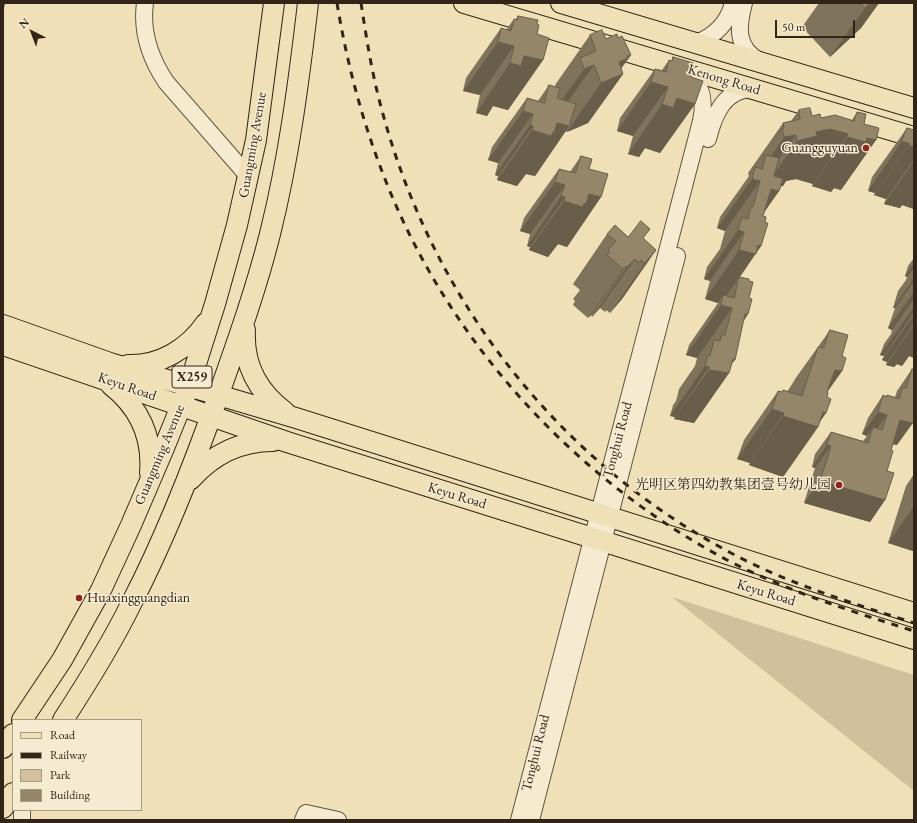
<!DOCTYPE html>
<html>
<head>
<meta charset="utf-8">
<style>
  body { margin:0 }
  #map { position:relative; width:917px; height:823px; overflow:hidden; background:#f0e0b8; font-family:"EB Garamond",serif }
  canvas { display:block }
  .frame { position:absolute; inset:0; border:4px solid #322416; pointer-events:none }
  .legend { position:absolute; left:12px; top:719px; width:130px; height:92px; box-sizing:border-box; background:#f5ebd1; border:1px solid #a79b86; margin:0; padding:5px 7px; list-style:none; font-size:12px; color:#322416 }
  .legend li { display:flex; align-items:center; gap:8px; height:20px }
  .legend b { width:20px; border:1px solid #a79b86 }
  .north { position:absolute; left:12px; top:12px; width:40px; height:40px; -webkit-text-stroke:3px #f5ebd1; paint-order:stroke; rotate:318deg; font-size:11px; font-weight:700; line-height:16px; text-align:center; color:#322416 }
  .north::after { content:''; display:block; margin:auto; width:14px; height:18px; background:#322416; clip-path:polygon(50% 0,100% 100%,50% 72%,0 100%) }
  .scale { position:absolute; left:775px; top:20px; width:80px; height:18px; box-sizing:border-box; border:2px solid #322416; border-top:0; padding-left:5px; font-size:12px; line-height:14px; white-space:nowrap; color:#322416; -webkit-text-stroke:3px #f5ebd1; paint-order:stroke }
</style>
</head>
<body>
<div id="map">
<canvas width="917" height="823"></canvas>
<div class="frame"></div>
<ul class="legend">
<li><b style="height:5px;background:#f0e0b8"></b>Road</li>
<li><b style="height:5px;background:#322416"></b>Railway</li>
<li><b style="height:11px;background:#d0c09c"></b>Park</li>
<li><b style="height:11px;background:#95866a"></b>Building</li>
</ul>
<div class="north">N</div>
<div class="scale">50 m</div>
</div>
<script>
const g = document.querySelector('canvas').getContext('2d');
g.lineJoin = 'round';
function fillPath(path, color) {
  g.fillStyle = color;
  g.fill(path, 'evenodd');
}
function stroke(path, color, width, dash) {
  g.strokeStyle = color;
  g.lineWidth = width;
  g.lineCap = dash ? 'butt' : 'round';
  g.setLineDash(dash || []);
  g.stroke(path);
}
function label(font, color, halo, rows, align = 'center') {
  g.font = font + ' "EB Garamond","Noto Serif SC",serif';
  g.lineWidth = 3;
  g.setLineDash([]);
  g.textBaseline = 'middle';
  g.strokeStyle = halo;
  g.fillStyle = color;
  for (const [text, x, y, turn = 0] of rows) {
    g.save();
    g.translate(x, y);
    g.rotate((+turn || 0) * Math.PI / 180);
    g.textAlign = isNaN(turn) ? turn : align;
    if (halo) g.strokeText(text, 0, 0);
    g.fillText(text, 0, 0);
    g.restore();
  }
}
fillPath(new Path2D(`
  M672 597 914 675V791Z`), '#d0c09c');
const minor = new Path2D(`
  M145 3C141 32 150 58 166 82L248 176
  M744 3C738 26 735 48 760 61
  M696 43C715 36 728 23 733 3
  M708 139C714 115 724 89 753 89
  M22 810V820
  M303 820 306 813 338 820
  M519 820 701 121C705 102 703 86 688 72
  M531 820 677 256`);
const major = new Path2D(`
  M464 3 914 137
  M561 3 914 108
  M3 325 110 363 296 418 914 613
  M245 330C243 364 258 392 285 412
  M3 345 287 442 914 639
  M128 365C160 366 188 349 206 323
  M111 385C139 407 153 437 150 473
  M191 479C213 454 240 441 273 441
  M22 720 62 660 101 590 131 525 164 448 189 386 215 304 237 225 256 140 274 3
  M63 720C87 683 111 645 131 604 167 535 195 462 221 388 239 337 257 286 270 234 289 158 299 80 308 3
  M3 748 13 734
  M3 808 13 793`);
stroke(minor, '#62533e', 18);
stroke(major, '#322416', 22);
stroke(minor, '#f5ebd1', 16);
stroke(major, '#f0e0b8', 20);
stroke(new Path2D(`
  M337 3C346 58 360 113 380 166 442 334 569 476 727 560 787 591 850 611 914 631
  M361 3C366 35 371 68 379 99 428 294 553 458 731 553 789 584 852 603 914 623`), '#322416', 3, [7, 7]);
fillPath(new Path2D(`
  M819 3H879L861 28 830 57 802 27Z
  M518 16 537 24V34L543 60 508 110 493 106 487 116 476 113 480 95 463 91 466 78 501 28 506 30 514 19 515 20Z
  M590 35 606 39 618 38 631 55 621 68 623 74 588 123 567 132 566 131 535 176 526 174 517 186 497 180 498 176 495 175 498 163 488 160 492 147 527 98 538 101 549 85 556 87 555 85Z
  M673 57 692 67 691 77 695 104 660 153 645 148 639 157 628 154 633 136 617 131 620 118 655 69 662 70 669 60 671 61Z
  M799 110 812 116 821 118 852 120 857 112 864 124 876 140 841 190 834 188 831 192 812 186 813 184 796 179 786 181 783 186H781L779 191 764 212 763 216 765 223 761 246 740 277 749 281V298L748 314 743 322 729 373 694 423 674 419 675 417 670 416 673 405 676 401 679 389 695 366 697 358 686 355 689 345 718 303 705 299 710 281 704 279 707 267 720 249 725 231 717 228 720 217 749 176 748 173 783 123 791 121Z
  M907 128 914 130V209L902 205 900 208 884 204 886 199 874 195 875 193 868 191 872 177Z
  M581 156 589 169 601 197 567 247 558 244 548 257 529 250 530 247 527 246 530 234 520 231 524 218 559 169 570 172Z
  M650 229 643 238 656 250 622 299 610 313 606 310 605 312 600 308 592 317 591 315 588 318 573 305 575 301 573 299 580 290 573 284 607 234 628 237Z
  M914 258V358L909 356 902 366 897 364 894 367 886 365 887 362 882 360 884 356 880 355 884 344 891 334 892 330 888 328 895 308H893L898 291 906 280 907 277 905 276 908 266Z
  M830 330 842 356V371L827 392 826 413 819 423 818 427 783 477 749 465 750 463 737 459 744 440 778 391 782 392 783 390 787 392 794 381 795 379Z
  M912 369 897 445 893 444 891 450 887 471 885 500 870 522 804 503 815 468 812 467 815 454 831 432 863 441 867 436 862 434 868 418 883 395 886 396 887 395 895 397 897 391Z
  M914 474V550L913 551 888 543 906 486Z`), '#80735b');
fillPath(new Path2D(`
  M870 3H879L861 28 830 57 865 8Z
  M498 42 514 46 480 95 463 91Z
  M631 55 615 77 623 74 588 123 567 132 601 83 619 62Z
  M524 56 543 60 508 110 493 106 487 116 476 113 510 63Z
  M594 65 559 114 549 118 584 69Z
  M651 82 668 87 633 136 617 131Z
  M677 98 695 104 660 153 645 148 639 157 628 154 662 104Z
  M523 111 533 114 498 163 488 160Z
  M557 123 569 126 535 176 526 174 517 186 497 180 532 130Z
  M530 125 533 126 498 176 495 175Z
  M830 129 848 134 813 184 796 179 786 181 783 186 771 189 779 191 745 240 744 232 710 281 704 279 738 230 742 231 762 191 797 141 816 132Z
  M796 135 761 184 760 181 725 231 717 228 752 179 755 180 784 137Z
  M847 137 867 138 876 140 841 190 834 188 831 192 812 186Z
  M902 141 910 144 875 193 868 191Z
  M909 146 914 147V159L886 199 874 195Z
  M914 161V209L902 205 900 208 884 204Z
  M555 182 565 185 530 234 520 231Z
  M589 194 601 197 567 247 558 244 548 257 529 250 564 201Z
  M561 196 565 197 530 247 527 246Z
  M758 245 761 246 722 302 723 295 718 303 705 299 739 250Z
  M656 250 622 299 610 313 645 263Z
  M635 259 600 308 592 317 627 267Z
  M641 260 606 310 605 312 639 263Z
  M914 263V268L907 277 905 276Z
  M626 266 591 315 588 318 623 269Z
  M914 278V281L895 308H893Z
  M914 292V299L892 330 888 328Z
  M721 305 732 308 697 358 686 355Z
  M914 307V312L884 356 880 355Z
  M745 314H748L714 364Z
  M914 315V323L887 362 882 360Z
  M914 325V358L909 356 902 366 897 364 894 367 886 365Z
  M733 359 735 360 725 372 729 373 694 423 674 419 709 370Z
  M705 366 709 367 675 417 670 416Z
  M835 370 842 371 807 421Z
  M772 409 784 413 750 463 737 459Z
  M823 412 826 413 816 427H818L783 477 749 465 783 416Z
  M878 412 887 415 871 437 873 427 867 436 862 434Z
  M900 420 913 423 897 445 884 443Z
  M827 445 831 446 815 468 812 467Z
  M820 481 885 500 870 522 804 503Z
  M914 506V550L913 551 888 543Z`), '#685e4a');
const building = new Path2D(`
  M3 3H5L3 9Z
  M860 3H870L865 8Z
  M518 16 538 20 537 24 539 25 537 34 549 38 543 60 524 56 521 66 510 63 514 46 498 42 501 28 511 31 514 19 517 20Z
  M602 30 606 39 617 34 618 38 622 36 631 55 627 56 628 58 619 62 623 74 601 83 594 65 584 69 580 58 596 51 590 35Z
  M673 57 693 63 692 67 694 68 691 77 703 81 695 104 677 98 673 108 662 104 668 87 651 82 655 69 666 72 669 60 672 61Z
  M549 85 560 88 557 98 576 104 569 126 557 123 554 133 553 132 551 136 532 130 533 126 530 125 533 114 523 111 527 98 544 103Z
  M810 108 812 116 820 114 821 118 835 115 854 121 857 112 866 114 864 124 879 128 876 140 867 138 866 142 847 137 848 134 830 129 816 132 817 136 797 141 796 135 784 137 782 129 784 128 783 123 800 119 799 110Z
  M907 128 914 130V147L909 146 910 144 902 141Z
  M766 155 779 158 774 176 783 179 779 191 771 189 763 216 766 217 765 223H768L761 246 758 245 756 254 739 250 744 232 738 230 742 217 748 219 751 206 753 207 760 181 752 179 755 167 762 169Z
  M581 156 592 159 589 169 608 174 601 197 589 194 586 204 584 203 583 207 564 201 565 197 561 196 565 185 555 182 559 169 575 173Z
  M641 221 650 229 643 238 656 250 645 263 641 260 639 263 635 259 627 267 626 266 623 269 607 255 610 252 608 250 616 241 607 234 615 225 628 237Z
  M739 277 749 279V281L753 282 749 298 752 299 748 314H745L735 360 733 359 729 373 709 370V367L705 366 708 355 710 356 714 340 720 341 722 335H725L732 308 721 305 723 295 734 298Z
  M830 330 848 335 842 356 846 358 842 371 835 370 827 392 828 393 827 397 831 399 826 413 823 412 818 427 783 416 784 413 772 409 778 391 782 392 783 390 802 396 818 347 823 348Z
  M912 369H914V421L913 423 900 420 891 450 893 451 887 471 894 473 885 500 820 481 831 446 827 445 831 432 868 443 873 427 882 430 887 415 878 412 883 395 886 397 887 395 899 399 903 387 906 388Z`);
fillPath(building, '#95866a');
stroke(building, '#685e4a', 1);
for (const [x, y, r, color] of [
  [866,148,4,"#8f2418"],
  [839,485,4,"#8f2418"],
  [79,598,4,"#8f2418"]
]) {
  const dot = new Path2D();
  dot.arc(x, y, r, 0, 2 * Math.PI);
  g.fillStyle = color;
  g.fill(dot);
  stroke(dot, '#f5ebd1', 1.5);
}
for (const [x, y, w] of [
  [192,377,40]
]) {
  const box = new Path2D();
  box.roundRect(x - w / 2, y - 11, w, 22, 3);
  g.fillStyle = '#f5ebd1';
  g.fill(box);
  stroke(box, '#322416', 1);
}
label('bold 13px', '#322416', null, [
  ["X259",192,377]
]);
label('14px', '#322416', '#f5ebd1', [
  ["Kenong Road",724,80,17],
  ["Guangming Avenue",253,145,-80],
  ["Keyu Road",127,387,19],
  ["Tonghui Road",618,440,-75],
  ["Guangming Avenue",160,455,-67],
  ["Keyu Road",457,496,17],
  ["Keyu Road",766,593,17],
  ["Tonghui Road",536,753,-76]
]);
label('14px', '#322416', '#f5ebd1', [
  ["Guangguyuan",858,148],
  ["光明区第四幼教集团壹号幼儿园",831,485],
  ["Huaxingguangdian",87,598,"left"]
], 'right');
</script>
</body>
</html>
